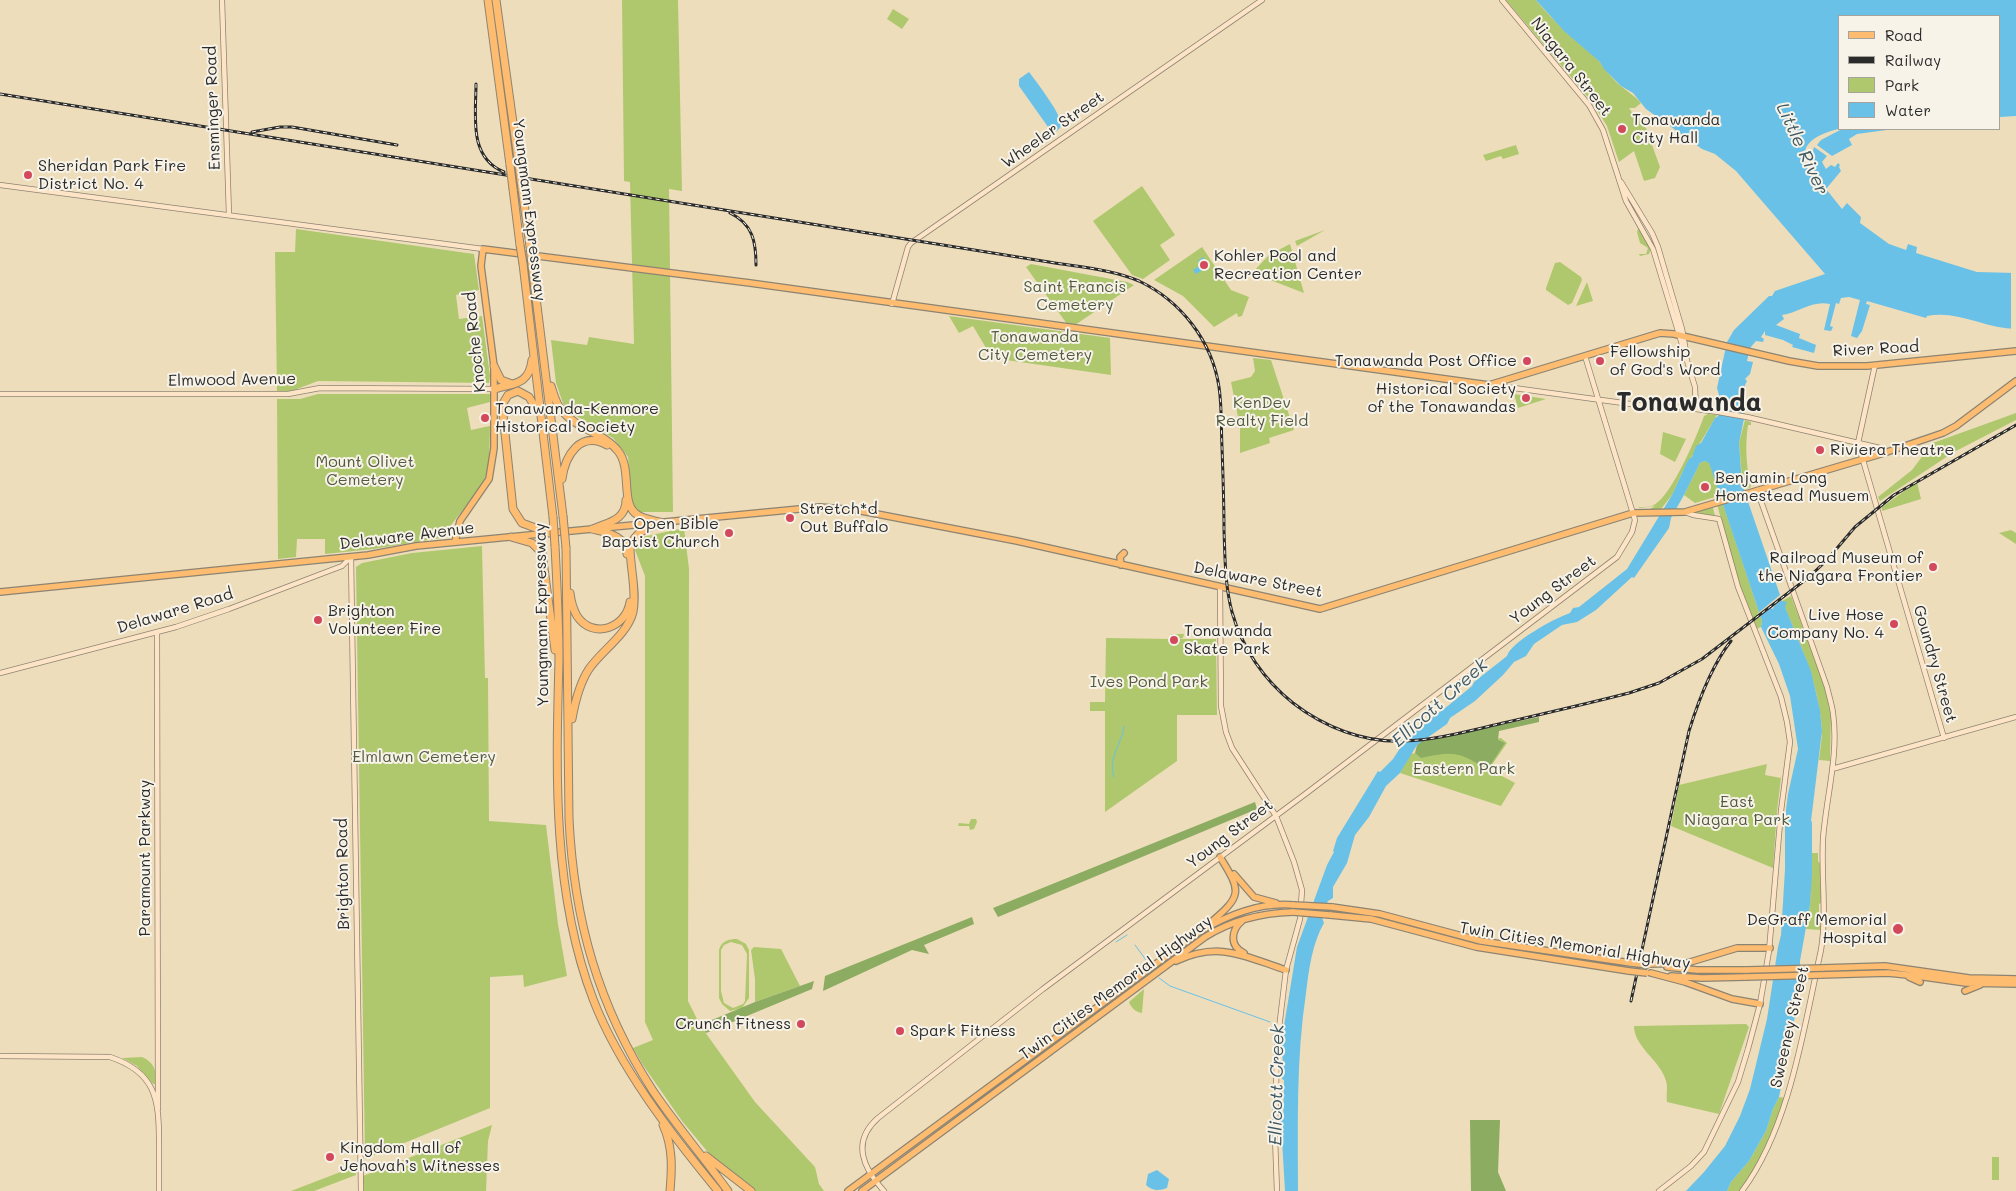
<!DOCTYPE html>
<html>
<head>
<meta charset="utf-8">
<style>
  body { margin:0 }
  #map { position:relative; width:2016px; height:1191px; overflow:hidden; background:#edb; font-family:Mali,sans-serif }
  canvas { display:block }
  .legend { position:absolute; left:1838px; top:15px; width:162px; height:115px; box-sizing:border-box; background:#f7f3e8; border:1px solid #a5a39c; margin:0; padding:6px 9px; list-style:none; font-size:15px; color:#2b2b2b }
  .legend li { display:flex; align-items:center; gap:10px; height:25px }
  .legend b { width:25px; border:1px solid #a5a39c }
</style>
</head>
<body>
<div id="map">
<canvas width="2016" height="1191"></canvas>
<ul class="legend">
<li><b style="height:6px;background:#fdbc70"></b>Road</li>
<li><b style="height:6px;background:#2b2b2b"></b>Railway</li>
<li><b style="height:14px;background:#afc86e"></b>Park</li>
<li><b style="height:14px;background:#6ac1e7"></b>Water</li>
</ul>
</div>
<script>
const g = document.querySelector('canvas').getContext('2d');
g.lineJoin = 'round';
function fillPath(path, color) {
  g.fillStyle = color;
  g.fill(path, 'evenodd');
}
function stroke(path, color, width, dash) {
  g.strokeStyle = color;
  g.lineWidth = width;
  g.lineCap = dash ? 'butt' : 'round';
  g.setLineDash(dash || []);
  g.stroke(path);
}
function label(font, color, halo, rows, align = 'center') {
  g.font = font + ' Mali,sans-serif';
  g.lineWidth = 4;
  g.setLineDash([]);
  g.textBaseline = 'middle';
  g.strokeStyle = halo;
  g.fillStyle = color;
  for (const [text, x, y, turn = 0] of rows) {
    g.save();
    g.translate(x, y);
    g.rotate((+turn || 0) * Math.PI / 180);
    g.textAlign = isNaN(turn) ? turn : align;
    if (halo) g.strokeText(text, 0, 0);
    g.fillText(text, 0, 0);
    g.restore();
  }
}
fillPath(new Path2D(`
  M622 0H678L682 191 669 189 673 512H639L632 504 628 457 613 438 565 409 556 383 551 340 587 345 589 337 634 344 630 182 624 181Z
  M1506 0H1536C1554 23 1577 40 1598 60 1606 68 1611 79 1621 86 1628 92 1635 96 1641 103L1635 108H1629L1634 115 1636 114 1656 143 1652 145 1660 167 1655 178 1644 181 1634 151 1619 162 1607 126 1592 102Z
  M893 9 909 19 902 29 887 19Z
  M1516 145 1519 154 1503 159 1501 156 1486 161 1483 155Z
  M1142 186 1175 235 1160 245 1170 260 1143 279 1132 275 1093 221Z
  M296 229 474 254 479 290 456 295 459 319 482 316 490 376 489 383 318 381 289 392H277L275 252H295Z
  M1638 229H1640L1651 249 1649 254 1640 256 1639 254H1646L1648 248 1640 243 1637 232Z
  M1325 230 1297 246 1295 241Z
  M1290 244 1304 293 1252 273 1269 255Z
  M1202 247 1231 290 1249 297 1242 316 1238 317 1237 313 1214 327 1183 296 1154 280Z
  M1560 262 1581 277 1582 280 1572 303 1568 305 1546 290V288L1555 263Z
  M1031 264 1127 282 1134 285 1075 325 1067 324 1026 267Z
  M1587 282 1593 301 1576 306Z
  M949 316 1110 338 1111 375 992 358 973 326 959 333Z
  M1253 358 1271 360 1294 430 1269 438 1270 443 1240 453V427L1231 382 1251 377 1255 371Z
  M318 394H490V402L467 408 471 430 490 426 489 468 483 484 441 538 373 549 325 554V539H297L296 557 278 559 277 399H300Z
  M1514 394 1546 399 1518 408Z
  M2016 413V420L1954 452 1880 501 1878 497 1912 470 1930 446V444Z
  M1708 414 1717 415 1683 471 1672 495 1661 509H1650L1655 506 1639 508V507C1644 507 1650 507 1654 505 1672 495 1697 436 1704 416Z
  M1745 420 1751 422V425H1748C1745 446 1746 466 1751 487L1743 490 1739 443Z
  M1663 432 1686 439 1675 462 1660 454Z
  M1705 461 1709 462 1762 621 1761 627 1756 629 1738 581 1715 497 1695 503 1684 495 1700 463Z
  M1917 482 1921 499 1882 511V507Z
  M1709 507 1713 508 1715 516 1693 512Z
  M684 528 689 569 688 1001 700 1025 755 1102 815 1167 819 1184 824 1191H755L716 1162 682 1121 643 1065 633 1048 653 1040 645 1022V576L635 550 642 537Z
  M2011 530 2016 533V544L1999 533Z
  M482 546 485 678H488L489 821 546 825 558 924 567 976 524 987 523 975 490 977V1108L365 1159 356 567 362 563 412 553Z
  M1791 596 1823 681 1831 714 1830 761 1819 760C1820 750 1822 740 1822 730 1819 684 1800 643 1782 601Z
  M1171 634H1184L1183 638 1179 639H1216L1217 715H1177V761L1105 812V711H1090V702H1105L1106 638 1171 639Z
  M1501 738 1507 743 1489 769 1515 783 1501 806 1400 773 1410 754Z
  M1767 764 1765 775 1781 778 1777 811 1773 868 1671 826 1679 785Z
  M971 819H976L977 822 974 829 970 830 969 826H958L959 823 969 824Z
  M1812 853H1818V861L1821 865V903L1819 904V914L1821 916V930L1806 929 1810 905Z
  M737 939 746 944 749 950V998L742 1008 730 1011 722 1004 719 998V950C721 941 729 939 737 939ZM731 942 742 945 747 954 745 1001 743 1004 733 1008 724 1003 721 991V950L724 945Z
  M754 947 781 949 800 986 755 1002V979L751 950Z
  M1144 989 1142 1013C1136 1012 1131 1008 1129 1002Z
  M1746 1024 1749 1027 1719 1114 1667 1102C1666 1095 1668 1087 1666 1081 1661 1061 1634 1047 1634 1026Z
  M142 1057C154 1062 158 1072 155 1084H153L137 1066 122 1058Z
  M1779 1097 1786 1098 1776 1128 1742 1191H1727L1731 1182 1749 1161 1766 1131 1773 1109Z
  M492 1125 488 1141 486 1191H363V1176Z
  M1992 1157H1999V1180H1992Z
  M356 1166V1175L314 1191H291Z`), '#afc86e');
fillPath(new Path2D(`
  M1539 717V722L1499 731 1498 740 1505 743 1487 770C1460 751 1452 751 1421 758L1415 753 1417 745 1422 741Z
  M1255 802 1257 809 998 917 993 908Z
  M972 917 974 924 924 945 929 954 912 950 823 991 825 976Z
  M814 981 812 989 706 1033 700 1025 755 1002Z
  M1470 1120H1500L1498 1172 1506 1191H1471Z`), '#8bac61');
fillPath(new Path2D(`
  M1536 0H2016V116L2000 117V16H1840V129H1894L1857 134 1849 139 1852 145 1832 156 1817 145 1821 140 1842 129C1835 129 1830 131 1823 134 1798 145 1802 160 1814 180L1817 181C1813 169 1809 160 1814 147L1827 156 1822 162 1826 169 1831 165 1835 167 1838 163 1840 165 1839 167 1841 171 1826 189 1842 209 1847 203 1861 217 1860 223 1889 244 1906 250 1908 244 1917 247 1916 253 1977 272 2016 273V329C1986 329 1958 310 1927 316L1926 318 1867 301 1866 304 1870 305 1862 331 1857 338 1851 336 1860 300 1849 297 1841 298 1839 304 1836 303 1830 326 1833 327 1831 331 1824 330 1830 304C1812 300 1798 313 1782 315L1784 319 1776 325 1800 334 1799 338 1816 345 1814 353 1792 347 1793 345 1783 340 1765 335V331L1761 337 1764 339 1763 342 1756 341 1750 348 1747 361 1753 362 1750 374 1745 379 1747 381 1745 385 1743 411 1745 414 1739 443 1742 484 1780 595 1782 601 1787 602 1785 607 1811 671 1820 710 1822 731 1811 821 1812 822V874L1810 905 1800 961 1801 986 1779 1097 1773 1109 1766 1131 1749 1161 1731 1182 1727 1191H1686L1704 1172 1725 1146 1740 1116 1750 1089 1767 1019 1778 947 1781 935 1785 869V818L1788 794 1798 749 1790 696 1779 664 1761 627 1762 621 1709 463 1705 461 1700 463 1684 495 1671 518 1669 528 1634 578 1632 577 1596 610 1577 622 1562 625 1534 644 1526 656 1514 662 1503 675 1475 701 1450 718 1447 724 1417 745 1400 773 1386 786 1369 817 1355 835 1347 863 1333 887V898L1328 901 1321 915 1324 923C1312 944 1309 969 1306 993 1296 1059 1298 1124 1298 1191H1285L1282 1140 1283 1138V1123L1280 1122V1120H1283L1284 1080 1282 1079V1077L1284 1076V1072L1281 1044 1297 947 1327 865 1334 852 1333 851 1337 838 1378 771 1380 772 1393 759 1408 736 1449 705 1472 686 1474 682 1507 656C1511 642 1555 618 1570 613L1573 608 1579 607 1627 569 1672 495 1688 460 1692 457 1696 446 1701 443 1715 418 1718 416 1720 399 1717 388 1727 342 1734 330 1769 296H1772L1775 291 1825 274 1736 171 1715 154 1702 149 1646 109 1633 93 1621 86 1604 69 1600 62 1564 31Z
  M1029 72C1035 80 1064 117 1061 126 1060 129 1055 132 1053 134L1019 86V79Z
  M1203 257 1209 266 1196 274 1193 270 1201 265 1198 261Z
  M1157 1170 1169 1179 1167 1188C1159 1191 1152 1191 1146 1185L1148 1174Z`), '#6ac1e7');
fillPath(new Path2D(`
  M2011 270H2016V331H2011Z
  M1782 594 1784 598 1782 600 1774 606 1773 609 1771 608 1758 618 1757 614 1780 595Z`), '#edb');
stroke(new Path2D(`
  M1114 777C1107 759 1122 744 1124 726
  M1116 942 1127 935
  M1135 945 1149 964
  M1159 978 1170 986 1270 1022`), '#6ac1e7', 1);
const secondary = new Path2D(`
  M222 0 229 215
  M1502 0 1589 105 1603 130 1626 201 1653 249 1695 387 1696 409
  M1621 182 1652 233 1658 247 1682 329 1687 357
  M0 185 483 249
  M892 304 908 247 911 243 1262 0
  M1875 365 1858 443 1944 738
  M1492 385 1645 406 1681 407 1718 412 1747 417 1880 448 1884 453
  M0 394H288L320 388 495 389
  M351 557 361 1191
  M1220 587 1221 706 1226 732 1232 748 1276 816 1294 862 1302 890 1300 919 1286 970 1277 1045 1275 1137 1277 1191
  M157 632 158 1109
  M0 673 176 627 229 609 342 566 351 557
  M1832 769 2016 717
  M0 1056 110 1057C155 1072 159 1098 159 1141 159 1158 159 1174 159 1191
  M884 1191C863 1168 851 1142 878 1118L1043 989 1308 792 1617 557 1632 532 1635 520 1585 356
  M1659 1191 1691 1166 1704 1152 1738 1082 1748 1049 1760 1004 1769 951 1781 811 1790 742 1787 722 1781 697 1738 587 1719 519 1693 515 1685 512
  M1742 1191C1790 1127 1804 1027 1821 950 1827 913 1821 876 1823 839 1826 798 1839 755 1833 713 1832 705 1829 696 1827 687L1757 490`);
const primary = new Path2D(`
  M455 542 460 521 489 479 494 448V366L481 266 483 249 750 283 1489 385 1660 333 1674 334 1789 361 1818 366H1867L2016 351
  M1121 565 1120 557 1124 553
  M0 592 368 555 416 546 820 507 856 510 1017 541 1320 609 1633 513 1685 512 1884 453 1943 433 1956 426 2016 381
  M1234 874 1254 897 1276 903
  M1332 907 1380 914 1481 941 1631 963
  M1330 915 1371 919 1476 947 1629 971
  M1242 921C1231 930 1229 946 1244 953
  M1210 923C1242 896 1242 892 1220 857
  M1176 961C1220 941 1243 956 1286 970
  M1649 964 1687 963 1737 948H1770
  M1667 967 1697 970H1747
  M1822 968 1885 966 1969 978 2016 979
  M1651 973 1685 982 1732 999 1760 1004
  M1820 975 1888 973 1917 976 1966 983 2016 984
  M1671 976 1702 978 1746 977
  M1909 977 1920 982
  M1965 991 1980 985
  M848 1191 1199 932C1228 915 1259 902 1294 905
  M862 1191 1205 937C1232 920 1261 913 1293 912`);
const highway = new Path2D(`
  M488 0 510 165
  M496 0 519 166
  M513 189 520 245
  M522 189 530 246
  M523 264 553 517
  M532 265 563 516
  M494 366 501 380 512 384
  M551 386C554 395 556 404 562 411 577 429 604 433 618 451 632 468 621 501 635 513 641 519 652 520 660 522
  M495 389C514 383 529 385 532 360
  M538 412 529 397 518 391 508 395 502 405 513 509 522 523 549 533
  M562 479C565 456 580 430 607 445
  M592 529C608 533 625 535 627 554
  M593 529C609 522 626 520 626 500
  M511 537 532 543 542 553 555 650
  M555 546C557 584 559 622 559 660 556 772 552 892 593 999 619 1067 672 1135 718 1191
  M566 548 569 819C574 920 598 1006 653 1091 676 1125 704 1158 728 1191
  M570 593C571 601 573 609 577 616 593 640 626 628 630 602
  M572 719C575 702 579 684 589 669 602 650 627 635 633 612 637 592 630 567 630 547 635 532 647 528 660 523
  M663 1125C673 1147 672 1168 670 1191
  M706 1156 751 1191`);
stroke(secondary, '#8c8473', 6);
stroke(primary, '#8c8473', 8);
stroke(highway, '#8c8473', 9);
stroke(secondary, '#fee4c6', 4.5);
stroke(primary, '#fdbc70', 5.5);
stroke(highway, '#fdbc70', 7);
const rail = new Path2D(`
  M476 84C476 116 468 157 504 172
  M0 94 1049 262C1079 267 1111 269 1139 281 1181 301 1212 341 1219 387 1222 407 1221 427 1222 447 1223 475 1224 502 1224 530 1225 558 1225 586 1232 612 1242 648 1264 680 1293 703 1324 727 1364 743 1404 741 1436 740 1468 731 1499 724 1542 714 1586 704 1629 693L1659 683 1702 659 1809 577 1827 560 1855 527 1894 495 2016 425
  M252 132 280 127H292L397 145
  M730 213C753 224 756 242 756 265
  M1631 1001 1689 731C1698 702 1712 665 1731 641`);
stroke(rail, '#2b2b2b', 3);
stroke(rail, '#f7f3e8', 1, [4]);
const primaryBridge = new Path2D(`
  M1294 905 1332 907
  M1293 912 1330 915
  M1631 963 1649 965
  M1747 970 1822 968
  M1629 971 1647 973
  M1746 977 1820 975`);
const highwayBridge = new Path2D(`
  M510 165 513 189
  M519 166 522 189
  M520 245 523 264
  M530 246 532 265
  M563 516 566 548
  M553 517 555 546`);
stroke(primaryBridge, '#8c8473', 8, []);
stroke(highwayBridge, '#8c8473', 9, []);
stroke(primaryBridge, '#fdbc70', 5.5);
stroke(highwayBridge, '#fdbc70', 7);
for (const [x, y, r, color] of [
  [1622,129,5,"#d1495b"],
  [28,175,5,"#d1495b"],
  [1204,265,5,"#d1495b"],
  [1527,361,5,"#d1495b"],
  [1600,361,5,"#d1495b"],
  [1526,398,5,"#d1495b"],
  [485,418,5,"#d1495b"],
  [1820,450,5,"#d1495b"],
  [1705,487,5,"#d1495b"],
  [790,518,5,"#d1495b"],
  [729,533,5,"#d1495b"],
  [1933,567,5,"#d1495b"],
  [318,620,5,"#d1495b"],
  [1894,624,5,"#d1495b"],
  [1174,640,5,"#d1495b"],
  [1898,929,6,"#d1495b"],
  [801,1024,5,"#d1495b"],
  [900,1031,5,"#d1495b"],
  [330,1157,5,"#d1495b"]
]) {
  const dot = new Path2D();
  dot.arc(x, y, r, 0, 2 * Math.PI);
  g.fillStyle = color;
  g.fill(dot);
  stroke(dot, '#f7f3e8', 2);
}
label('16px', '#2b2b2b', '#f7f3e8', [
  ["Niagara Street",1571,67,52],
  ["Ensminger Road",213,108,-92],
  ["Wheeler Street",1053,130,-35],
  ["Youngmann Expressway",529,210,83],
  ["Knoche Road",475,342,-96],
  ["River Road",1876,349,-3],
  ["Elmwood Avenue",232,380,-1],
  ["Delaware Avenue",407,536,-7],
  ["Delaware Street",1258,580,11],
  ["Young Street",1553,590,-37],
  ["Delaware Road",175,611,-17],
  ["Youngmann Expressway",542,615,-91],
  ["Goundry Street",1935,664,74],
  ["Young Street",1230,834,-37],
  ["Paramount Parkway",145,858,-90],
  ["Brighton Road",343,874,-91],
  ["Twin Cities Memorial Highway",1575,946,9],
  ["Twin Cities Memorial Highway",1116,988,-36],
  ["Sweeney Street",1790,1027,-77]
]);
label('16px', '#2b2b2b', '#f7f3e8', [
  ["Tonawanda",1632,120],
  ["City Hall",1632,138],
  ["Sheridan Park Fire",38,166],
  ["District No. 4",38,184],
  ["Kohler Pool and",1214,256],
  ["Recreation Center",1214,274],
  ["Fellowship",1610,352],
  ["of God's Word",1610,370],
  ["Tonawanda Post Office",1517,361,"right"],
  ["Historical Society",1516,389,"right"],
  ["of the Tonawandas",1516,407,"right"],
  ["Tonawanda-Kenmore",495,409],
  ["Historical Society",495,427],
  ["Riviera Theatre",1830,450],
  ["Benjamin Long",1715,478],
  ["Homestead Musuem",1715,496],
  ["Stretch*d",800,509],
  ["Out Buffalo",800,527],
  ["Open Bible",719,524,"right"],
  ["Baptist Church",719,542,"right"],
  ["Railroad Museum of",1923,558,"right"],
  ["the Niagara Frontier",1923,576,"right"],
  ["Brighton",328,611],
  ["Volunteer Fire",328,629],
  ["Live Hose",1884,615,"right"],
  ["Company No. 4",1884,633,"right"],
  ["Tonawanda",1184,631],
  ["Skate Park",1184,649],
  ["DeGraff Memorial",1887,920,"right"],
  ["Hospital",1887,938,"right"],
  ["Crunch Fitness",791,1024,"right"],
  ["Spark Fitness",910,1031],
  ["Kingdom Hall of",340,1148],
  ["Jehovah’s Witnesses",340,1166]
], 'left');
label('16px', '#535a3f', '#f7f3e8', [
  ["Saint Francis",1075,287],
  ["Cemetery",1075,305],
  ["Tonawanda",1035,337],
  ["City Cemetery",1035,355],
  ["KenDev",1262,403],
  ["Realty Field",1262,421],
  ["Mount Olivet",365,462],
  ["Cemetery",365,480],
  ["Ives Pond Park",1149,682],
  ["Elmlawn Cemetery",424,757],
  ["Eastern Park",1464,769],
  ["East",1737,802],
  ["Niagara Park",1737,820]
]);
label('italic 18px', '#3e5863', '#f7f3e8', [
  ["Little River",1802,149,65],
  ["Ellicott Creek",1440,703,-42],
  ["Ellicott Creek",1277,1085,-89]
]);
label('bold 26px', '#2b2b2b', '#f7f3e8', [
  ["Tonawanda",1689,403]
]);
</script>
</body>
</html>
